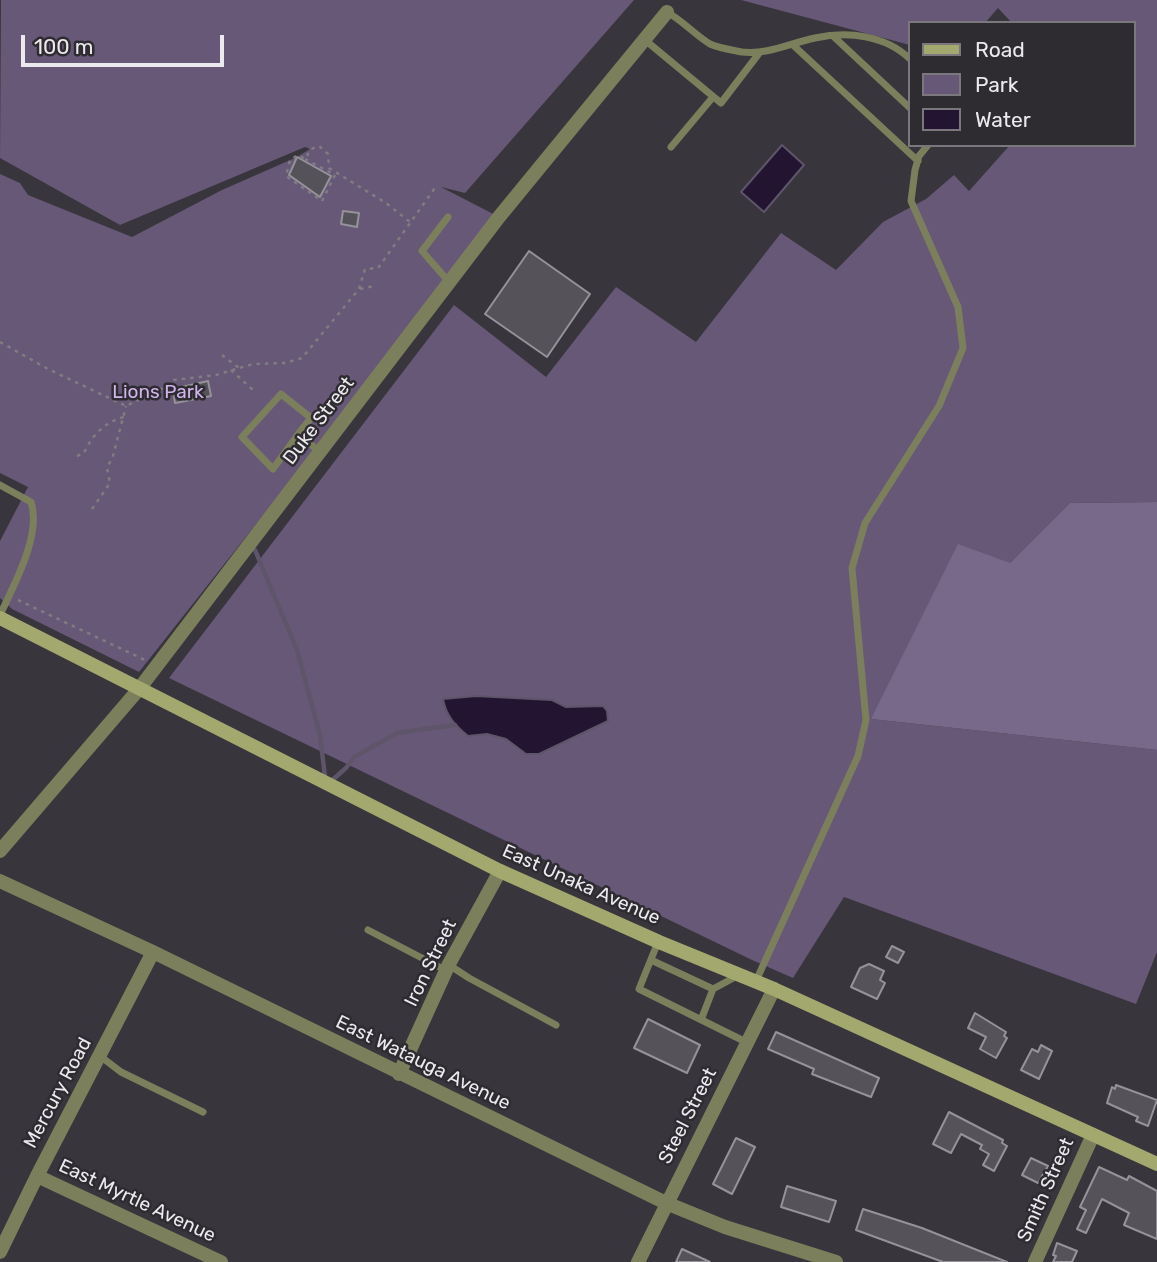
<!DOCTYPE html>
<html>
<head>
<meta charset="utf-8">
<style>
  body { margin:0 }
  #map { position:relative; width:1157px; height:1262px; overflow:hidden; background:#38353c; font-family:Rubik,sans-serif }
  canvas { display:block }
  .legend { position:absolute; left:908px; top:21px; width:228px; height:126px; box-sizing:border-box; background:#2e2b31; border:2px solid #7a777d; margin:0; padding:9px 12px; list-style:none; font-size:21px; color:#eceaee }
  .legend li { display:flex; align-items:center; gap:14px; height:35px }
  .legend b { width:35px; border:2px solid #7a777d }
  .scale { position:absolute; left:21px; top:35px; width:203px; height:32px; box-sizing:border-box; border:4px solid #eceaee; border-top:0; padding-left:9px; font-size:21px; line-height:24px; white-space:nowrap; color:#eceaee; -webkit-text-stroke:5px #2e2b31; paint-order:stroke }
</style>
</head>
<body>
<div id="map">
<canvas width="1157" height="1262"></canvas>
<ul class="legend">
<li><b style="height:9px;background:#a2a86e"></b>Road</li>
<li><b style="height:19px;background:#675877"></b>Park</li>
<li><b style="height:19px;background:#231531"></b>Water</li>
</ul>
<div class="scale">100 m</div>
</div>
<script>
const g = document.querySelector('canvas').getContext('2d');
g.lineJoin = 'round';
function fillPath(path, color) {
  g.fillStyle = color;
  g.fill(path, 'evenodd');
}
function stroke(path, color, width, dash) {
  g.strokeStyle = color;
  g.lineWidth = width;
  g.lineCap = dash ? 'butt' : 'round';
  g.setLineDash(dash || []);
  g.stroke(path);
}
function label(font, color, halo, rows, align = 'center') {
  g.font = font + ' Rubik,sans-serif';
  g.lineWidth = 5;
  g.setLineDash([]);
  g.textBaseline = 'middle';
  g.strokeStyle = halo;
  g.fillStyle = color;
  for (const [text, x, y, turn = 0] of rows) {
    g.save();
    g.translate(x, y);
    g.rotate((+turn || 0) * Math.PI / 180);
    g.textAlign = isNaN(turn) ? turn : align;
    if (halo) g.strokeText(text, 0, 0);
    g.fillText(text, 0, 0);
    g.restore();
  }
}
fillPath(new Path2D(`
  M1 0H634L465 193 441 187 499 217 139 672 12 609 0 598V541L28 487 0 473V174L20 183 28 195 132 237 222 190 297 157 310 149 305 147 120 225 0 158Z
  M741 0H1157V502L1070 503 1010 563 871 719 1157 750V952L1136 1004 844 897 793 978 752 960 169 678 454 305 546 377 616 287 696 342 781 233 836 270 883 222 926 199 954 175 969 191 1010 145H1134V23H1012L998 8 985 23H910V45Z`), '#675877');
fillPath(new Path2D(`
  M1157 502V750L871 719 958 544 1010 563 1070 503Z`), '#78688a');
const water = new Path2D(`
  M782 145 804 165 764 212 741 192Z
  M476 696 552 700 566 707 603 706 607 711 608 721 539 754H526L506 739 487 734 468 736C455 725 446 716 443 699Z`);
fillPath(water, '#231531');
stroke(water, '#5f556a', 2);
stroke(new Path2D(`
  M255 550 297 650 320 735 325 777
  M330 782 346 768 354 757 397 733 455 725`), '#5f556a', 4.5);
const building = new Path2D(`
  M297 157 331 176 320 197 289 175Z
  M343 211 359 213 357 227 341 224Z
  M529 251 590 294 547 357 485 314Z
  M208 381 211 396 175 403 173 389Z
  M892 946 904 952 898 963 886 957Z
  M869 964 884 971 880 980 885 983 877 999 851 987 860 968Z
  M975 1013 1006 1032 1004 1036 1007 1038 996 1058 980 1049 986 1037 968 1028Z
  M648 1019 700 1045 687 1073 634 1048Z
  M776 1032 879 1078 871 1097 812 1074 814 1069 768 1049Z
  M1041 1045 1052 1051 1039 1079 1021 1070 1032 1049 1038 1052Z
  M1116 1085 1157 1100 1148 1126 1136 1121 1138 1117 1107 1103 1112 1087 1115 1089Z
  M949 1112 1003 1140 1002 1143 1007 1146 994 1171 983 1165 989 1154 980 1149 982 1145 961 1134 951 1153 933 1144Z
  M736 1138 755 1147 732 1194 713 1184Z
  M1031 1158 1048 1166 1038 1183 1022 1175Z
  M1099 1167 1127 1180 1129 1176 1157 1191V1239L1124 1225 1129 1213 1102 1199 1086 1233 1077 1229 1086 1210 1080 1207Z
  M787 1186 836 1201 829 1222 781 1207Z
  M863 1209 922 1228 1007 1262H943L856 1230Z
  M1057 1243 1077 1251 1072 1262H1053L1056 1256 1053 1255Z
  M682 1249 710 1262H676Z`);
fillPath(building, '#555259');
stroke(building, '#959299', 2);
stroke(new Path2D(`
  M305 159 335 175 322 201 286 176 290 160 298 155 305 159 311 149 319 146 328 154 329 168 386 203 410 222
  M360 289 374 286
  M0 342 48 369 126 406 165 387 174 380 216 375 253 364 285 363 302 358 359 289 365 269 378 268 381 264 437 185
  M222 355 239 368
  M231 370 254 391
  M77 456 84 453C92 435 105 422 124 417
  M92 509 110 483 107 468 113 456 126 406
  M18 600 145 660`), '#7f7c82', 2.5, [3.5, 5]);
stroke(new Path2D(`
  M667 12C683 21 695 35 710 44 718 48 733 50 742 52 768 55 790 43 815 38 848 31 885 35 910 59
  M833 36 910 108
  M645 40 721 103 760 52
  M793 45 918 161
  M671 147 713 97
  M448 217 422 251 449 282
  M299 433 273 469 242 437 281 394 311 418 299 433 319 452
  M0 485 31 502C42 534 14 585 0 615
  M368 930 445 970
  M658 942 639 989 746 1042
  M651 960 713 989 701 1020
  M449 965 469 978 556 1025
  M756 981 858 756 866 720 852 568 865 523 939 406 963 348 958 307 911 201 915 170 919 156 928 145
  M713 989 737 976
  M100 1056 121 1072 203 1112`), '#7c7f5b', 7);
stroke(new Path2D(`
  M0 851 139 689 499 217 667 12
  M0 881 153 952 666 1203 725 1227 836 1262
  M399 1074 449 964 500 871
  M37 1176 221 1262
  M0 1252 37 1176 153 952
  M638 1262 774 989
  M1035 1262 1093 1135`), '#7c7f5b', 14);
stroke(new Path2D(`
  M0 618 500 871 659 942 774 989 1157 1164`), '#a2a86e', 14);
label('19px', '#d0b4ee', '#2e2b31', [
  ["Lions Park",158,393]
]);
label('19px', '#eceaee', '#2e2b31', [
  ["Duke Street",319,421,-53],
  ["East Unaka Avenue",581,885,24],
  ["Iron Street",431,963,-64],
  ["East Watauga Avenue",423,1063,26],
  ["Mercury Road",58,1093,-62],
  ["Steel Street",688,1116,-63],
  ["Smith Street",1046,1190,-66],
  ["East Myrtle Avenue",137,1201,25]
]);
</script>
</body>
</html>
